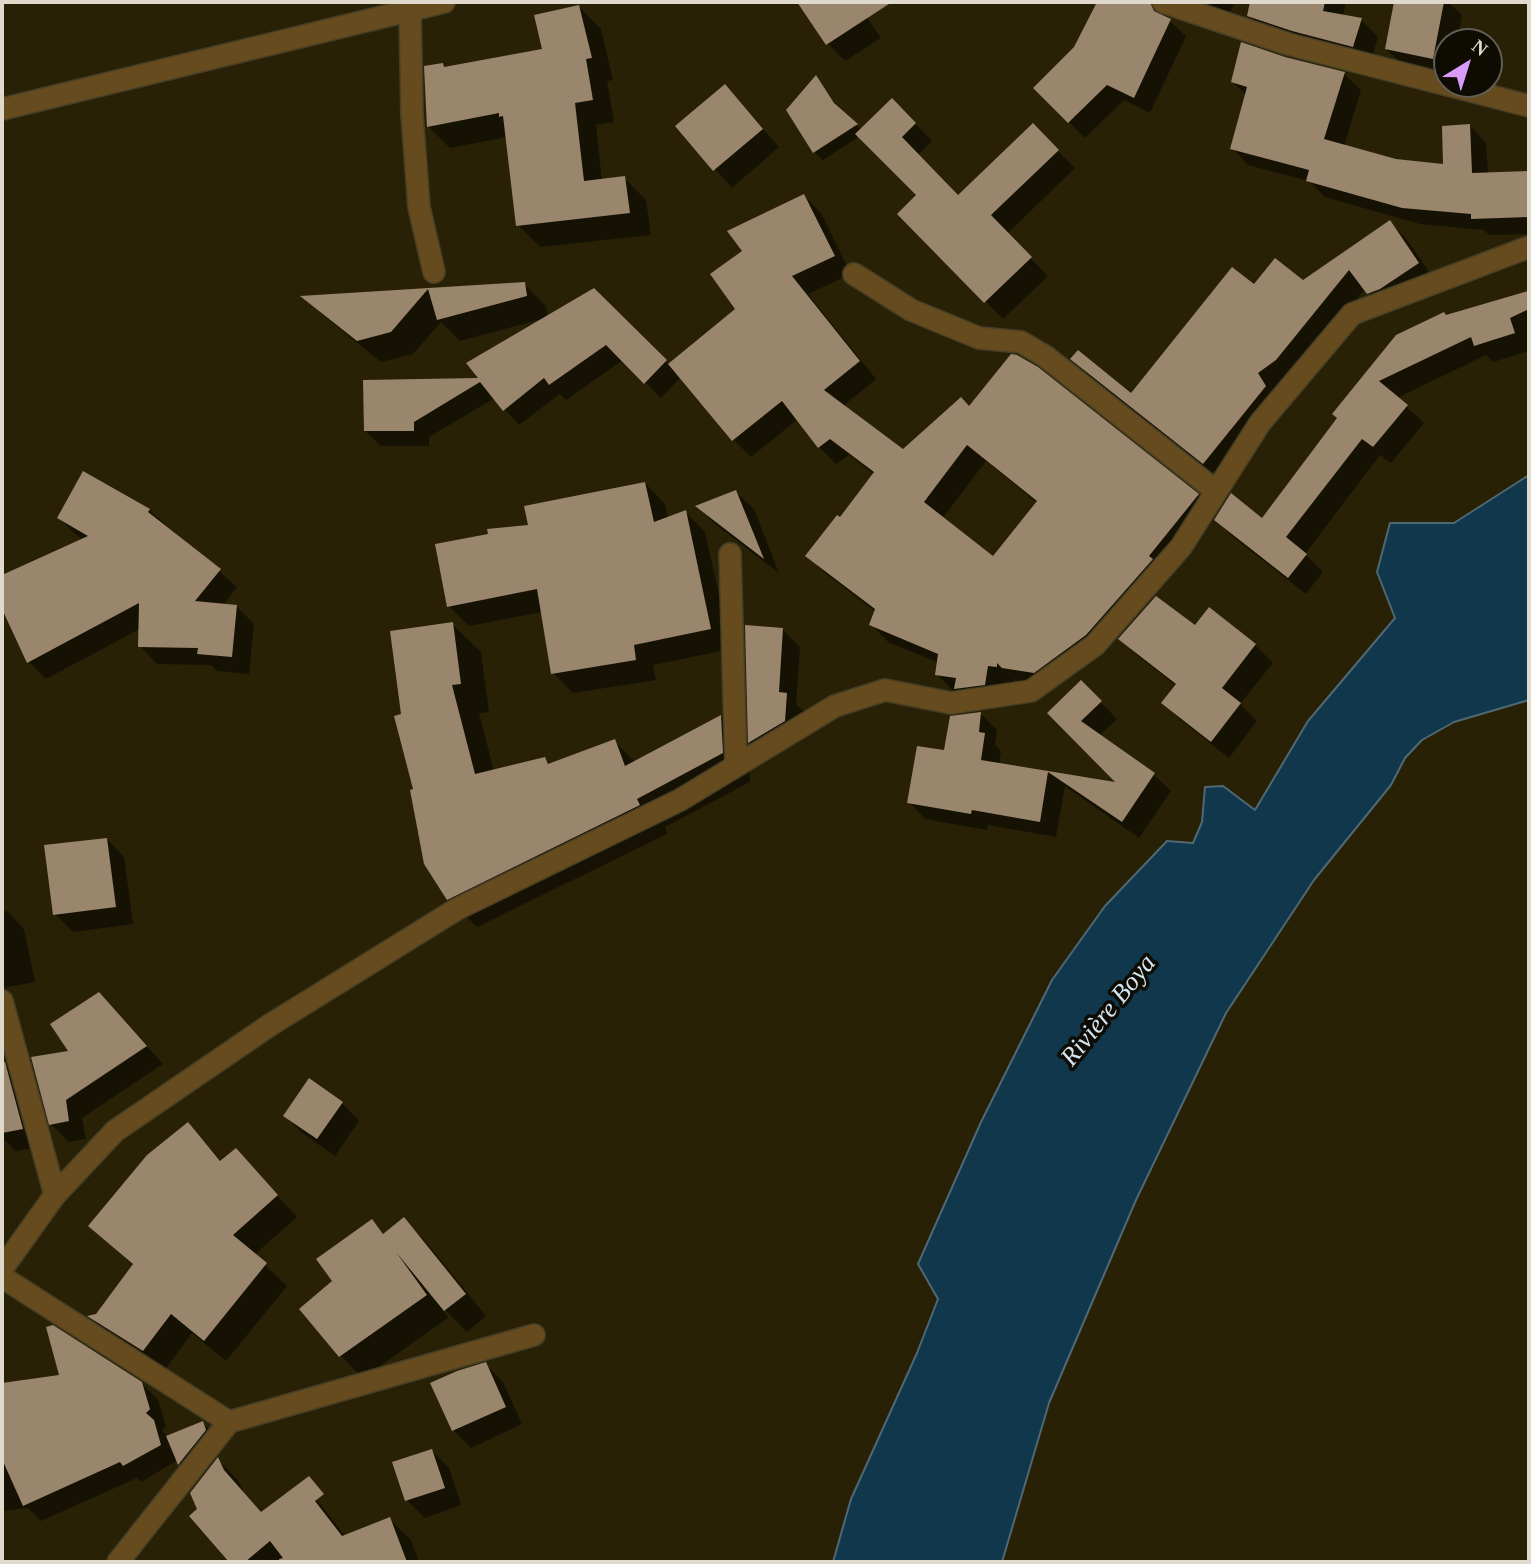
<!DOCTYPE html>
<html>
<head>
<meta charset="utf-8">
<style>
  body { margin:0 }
  #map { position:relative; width:1531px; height:1564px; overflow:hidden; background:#292106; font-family:Georgia,serif }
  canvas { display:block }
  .frame { position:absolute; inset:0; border:4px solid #dfdacb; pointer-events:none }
  .north { position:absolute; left:1433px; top:28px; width:70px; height:70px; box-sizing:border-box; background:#0e0b03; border:2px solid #625e53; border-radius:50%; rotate:38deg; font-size:19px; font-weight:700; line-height:28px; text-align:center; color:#dfdacb }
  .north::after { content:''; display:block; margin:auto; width:24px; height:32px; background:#d89bf8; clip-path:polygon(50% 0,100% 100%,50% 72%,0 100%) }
</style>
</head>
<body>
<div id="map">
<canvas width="1531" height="1564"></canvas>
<div class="frame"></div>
<div class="north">N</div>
</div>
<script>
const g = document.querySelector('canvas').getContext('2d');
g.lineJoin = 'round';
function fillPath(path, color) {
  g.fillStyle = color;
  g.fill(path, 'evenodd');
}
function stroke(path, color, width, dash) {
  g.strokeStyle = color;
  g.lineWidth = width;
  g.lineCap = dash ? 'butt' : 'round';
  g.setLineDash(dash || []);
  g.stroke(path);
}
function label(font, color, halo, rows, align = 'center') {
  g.font = font + ' Georgia,serif';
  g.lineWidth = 7;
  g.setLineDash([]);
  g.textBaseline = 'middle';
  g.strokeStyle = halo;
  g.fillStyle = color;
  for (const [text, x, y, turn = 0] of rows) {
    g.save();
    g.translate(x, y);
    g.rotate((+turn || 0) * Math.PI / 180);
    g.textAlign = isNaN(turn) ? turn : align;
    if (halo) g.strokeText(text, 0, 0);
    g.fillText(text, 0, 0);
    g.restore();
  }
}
const water = new Path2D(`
  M1529 475V700L1454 722 1422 740 1405 758 1391 785 1314 880 1226 1013 1136 1200 1049 1403 1002 1562H833L851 1499 917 1353 938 1299 918 1264 981 1122 1052 980 1105 906 1167 841 1193 843 1202 822 1205 787 1223 786 1255 810 1308 721 1395 618 1377 572 1390 523H1454Z`);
fillPath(water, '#11374d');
stroke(water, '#4f6873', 2);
fillPath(new Path2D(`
  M800 2H856L881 38 845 61 828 44Z
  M1120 2H1235L1228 16 1170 8 1166 18 1186 36 1150 113 1124 100 1085 138 1035 88 1116 13Z
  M1252 2H1346L1343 16 1361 20 1378 37 1370 64 1266 33 1249 16Z
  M1395 2H1448L1462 15 1457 42H1447V75L1404 66 1386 49Z
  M579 7 601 29 613 80 607 81 614 122 596 125 602 181 624 178 646 200 651 235 540 247 518 225 507 137 450 148 428 126 442 65 447 69 544 51Z
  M1284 58 1344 74 1361 90 1344 146 1396 161 1445 165 1470 126 1486 143 1488 174 1529 173V234L1489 235 1484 230 1420 224 1325 197 1309 181 1248 165 1232 148 1246 95 1233 82Z
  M816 78 840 111 862 130 892 100 932 141 918 155 959 197 1033 126 1075 168 1007 234 1048 276 1003 319 899 214 918 196 860 136 823 160 814 152Z
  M725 86 779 147 732 188 677 126Z
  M804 196 821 213 851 274 808 294 876 379 843 406 903 451 1037 368 1198 496 1215 513 1166 574 1169 577 1103 652 1052 689 1021 685 1015 678 1014 684 1005 682 1002 701 954 692 937 674 939 663 888 642 871 624 876 612 825 573 807 556 840 520 875 475 849 455 836 464 819 447 798 419 751 457 734 440 681 377 661 398 623 360 566 400 560 394 519 425 495 398 429 437V446H381L365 431 481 380 542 319 460 341 441 322 413 354 381 362 325 317 304 297 524 284 546 306 548 317 594 290 669 365 737 309 744 251ZM986 461 1037 503 994 559 942 519Z
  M1390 222 1407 240 1435 281 1386 311 1365 289 1294 378 1221 480 1090 377 1073 359 1132 395 1254 287 1303 282Z
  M1529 292V351L1493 362 1486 355 1397 398 1424 423 1391 463 1380 455 1305 554 1323 572 1306 594 1233 537 1216 520 1263 521 1339 419 1446 317Z
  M645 483 665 504 668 519 685 512 705 532 731 649 653 665 656 680 573 693 553 673 542 612 469 626 449 606 530 527Z
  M736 492 754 509 779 573 715 524 698 507Z
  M149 510 237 587 223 605 236 606 254 624 249 674 217 671 211 665 157 664 140 646V629L46 679 29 662 2 605V577L84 540 76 535 59 518Z
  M1209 610 1255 645 1273 663 1240 704 1257 721 1229 758 1181 720 1163 703 1176 686 1138 656 1120 639 1195 627Z
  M452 624 481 652 489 712 479 713 494 771 545 759 551 765 614 741 636 763 721 717 749 746 750 782 665 827 667 834 477 927 449 899 415 791 403 716Z
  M747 627 783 630 800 647 796 704 804 712 802 738 767 760 750 742Z
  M1081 682 1117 719 1099 736 1154 775 1171 791 1139 838 1065 786 1056 837 988 825 987 830 925 819 909 802 946 753 981 714 997 730 995 745 1001 751 999 765 1120 785 1049 713Z
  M107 839 124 857 133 924 73 932 55 914Z
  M7 911 24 929 35 982 2 988V912Z
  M116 1012 163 1064 82 1118 86 1139 69 1142 51 1124 71 1052Z
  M2 1064H4L22 1081 40 1147 15 1151 2 1137Z
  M342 1103 359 1121 335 1156 302 1133 285 1116Z
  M188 1124 222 1162 236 1150 297 1217 254 1255 287 1286 226 1361 192 1333 164 1371 110 1337 91 1317 97 1315 134 1266 91 1226Z
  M404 1220 426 1242 486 1316 467 1332 444 1309 443 1310 448 1318 363 1378 341 1356 302 1309 334 1281 372 1221 385 1235Z
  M485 1364 503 1382 522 1424 471 1448 453 1430Z
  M61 1376 141 1383 158 1400 166 1426 162 1431 168 1437 202 1423 220 1441 223 1448 197 1481 178 1460 141 1482 137 1478 41 1521 28 1508 2 1511V1385Z
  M432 1451 449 1468 461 1505 425 1518 407 1500Z
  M218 1460 238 1480 244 1493 262 1514 301 1484 321 1505 345 1536 390 1520 411 1540 419 1562H232L191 1516 199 1510Z`), '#0007');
fillPath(new Path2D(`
  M797 2H892L826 45Z
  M1097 2H1150L1154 11 1171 19 1134 98 1107 85 1068 123 1033 88 1074 47Z
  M1250 2H1325L1323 11 1362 18 1353 47 1292 31 1247 16Z
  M1394 2H1444L1433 59 1385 49Z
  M579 5 592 58 586 59 593 100 575 103 584 181 625 176 630 213 516 226 503 116 499 117V113L427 127 424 66 443 63 444 67 542 49 534 15Z
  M1241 42 1285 57 1345 72 1324 139 1396 159 1443 164 1442 126 1470 124 1472 173 1529 171V217L1471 219V214L1402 208 1306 181 1309 170 1230 149 1247 87 1231 82Z
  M816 75 834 103 858 124 813 153 786 110Z
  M725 84 763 129 713 171 675 126Z
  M892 98 916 123 902 137 958 195 1033 123 1059 150 991 215 1032 257 984 303 897 214 916 195 855 134Z
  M804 194 835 256 792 276 860 361 824 390 903 449 961 397 969 406 1011 354 1017 355 1038 367 1199 494 1149 556 1153 559 1086 635 1034 673 1002 668 997 663V667L988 666 985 685 954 689 956 678 935 675 938 654 869 625 875 609 805 556 837 515 840 517 874 472 830 439 818 448 782 401 732 441 668 364 735 309 710 274 742 251 727 231ZM967 445 1037 501 993 556 924 502Z
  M1390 220 1419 263 1380 289 1367 294 1349 270 1276 360 1258 373 1266 386 1203 464 1070 359 1078 350 1131 393 1232 267 1254 284 1275 258 1303 280Z
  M525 282 527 296 437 320 428 289 391 332 357 341 300 296Z
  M594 288 667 360 644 384 606 345 549 385 544 378 503 411 480 382 414 422V431H364L363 380 478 378 466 363Z
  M1528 291 1529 309 1510 318 1515 333 1474 346 1471 337 1379 381 1408 405 1373 447 1362 439 1286 537 1307 554 1288 578 1214 520 1231 493 1262 518 1337 418 1332 414 1396 335 1444 312 1446 315Z
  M83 471 150 509 148 512 221 569 195 601 237 605 232 657 197 654 198 648 138 647 139 603 27 663 2 609V575L88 536 57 518Z
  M645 482 654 522 686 510 711 629 634 645 636 660 551 674 537 589 447 607 435 544 488 534 487 529 528 525 524 506Z
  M736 490 764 559 695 506Z
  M1156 596 1195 625 1209 607 1256 644 1222 688 1241 703 1211 742 1161 703 1176 684 1118 639Z
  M453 622 461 684 452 685 475 774 545 757 548 764 615 739 625 766 721 715 723 753 637 799 640 805 447 900 424 864 410 790 413 789 394 716 401 714 390 631Z
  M745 625 783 628 779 692 787 693 785 721 748 743Z
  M1081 680 1102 701 1081 721 1155 773 1122 822 1048 772 1040 822 972 810 971 814 907 803 917 746 944 750 950 716 981 712 979 732 985 733 981 760 1115 782 1047 713Z
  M107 838 116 907 53 915 44 845Z
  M99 992 147 1046 66 1100 69 1121 49 1125 31 1057 68 1051 50 1024Z
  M2 1062H5L23 1129 2 1133Z
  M309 1078 343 1102 317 1139 283 1116Z
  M188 1122 220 1161 236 1148 278 1195 233 1235 267 1263 204 1341 171 1314 143 1351 87 1316 96 1314 133 1264 88 1226 147 1155Z
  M404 1217 466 1294 444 1311 396 1252 427 1295 339 1357 299 1309 332 1281 316 1259 372 1219 383 1234Z
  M53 1325 142 1382 150 1409 146 1413 154 1420 161 1445 123 1466 120 1462 23 1506 2 1459V1383L59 1375 46 1327Z
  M486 1362 506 1407 452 1431 430 1383 457 1371Z
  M203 1421 206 1430 178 1465 166 1436Z
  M432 1449 445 1488 405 1501 392 1462Z
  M218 1457 224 1470 261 1512 309 1476 324 1494 315 1501 342 1536 390 1517 407 1562H280L279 1559 283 1558 270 1541 245 1562H229L189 1516 197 1509 190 1493Z`), '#9a866d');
const minor = new Path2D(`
  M1163 2 1288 44 1529 106
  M410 10 412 115 419 207 434 272
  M2 109 444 2
  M854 274 911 310 979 338 1021 342 1045 356 1216 491
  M730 554 736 766
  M2 1001 55 1195
  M2 1269 55 1195 115 1131 270 1025 457 909 680 800 835 706 885 690 951 703 1031 691 1095 645 1181 547 1260 423 1352 314 1529 247
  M2 1277 229 1422 118 1562
  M229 1422 534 1335`);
stroke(minor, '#463f26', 24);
stroke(minor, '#654b1e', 21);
label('italic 26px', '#d4e5f2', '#0e0b03', [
  ["Rivière Boya",1109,1011,-51]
]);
</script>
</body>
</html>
